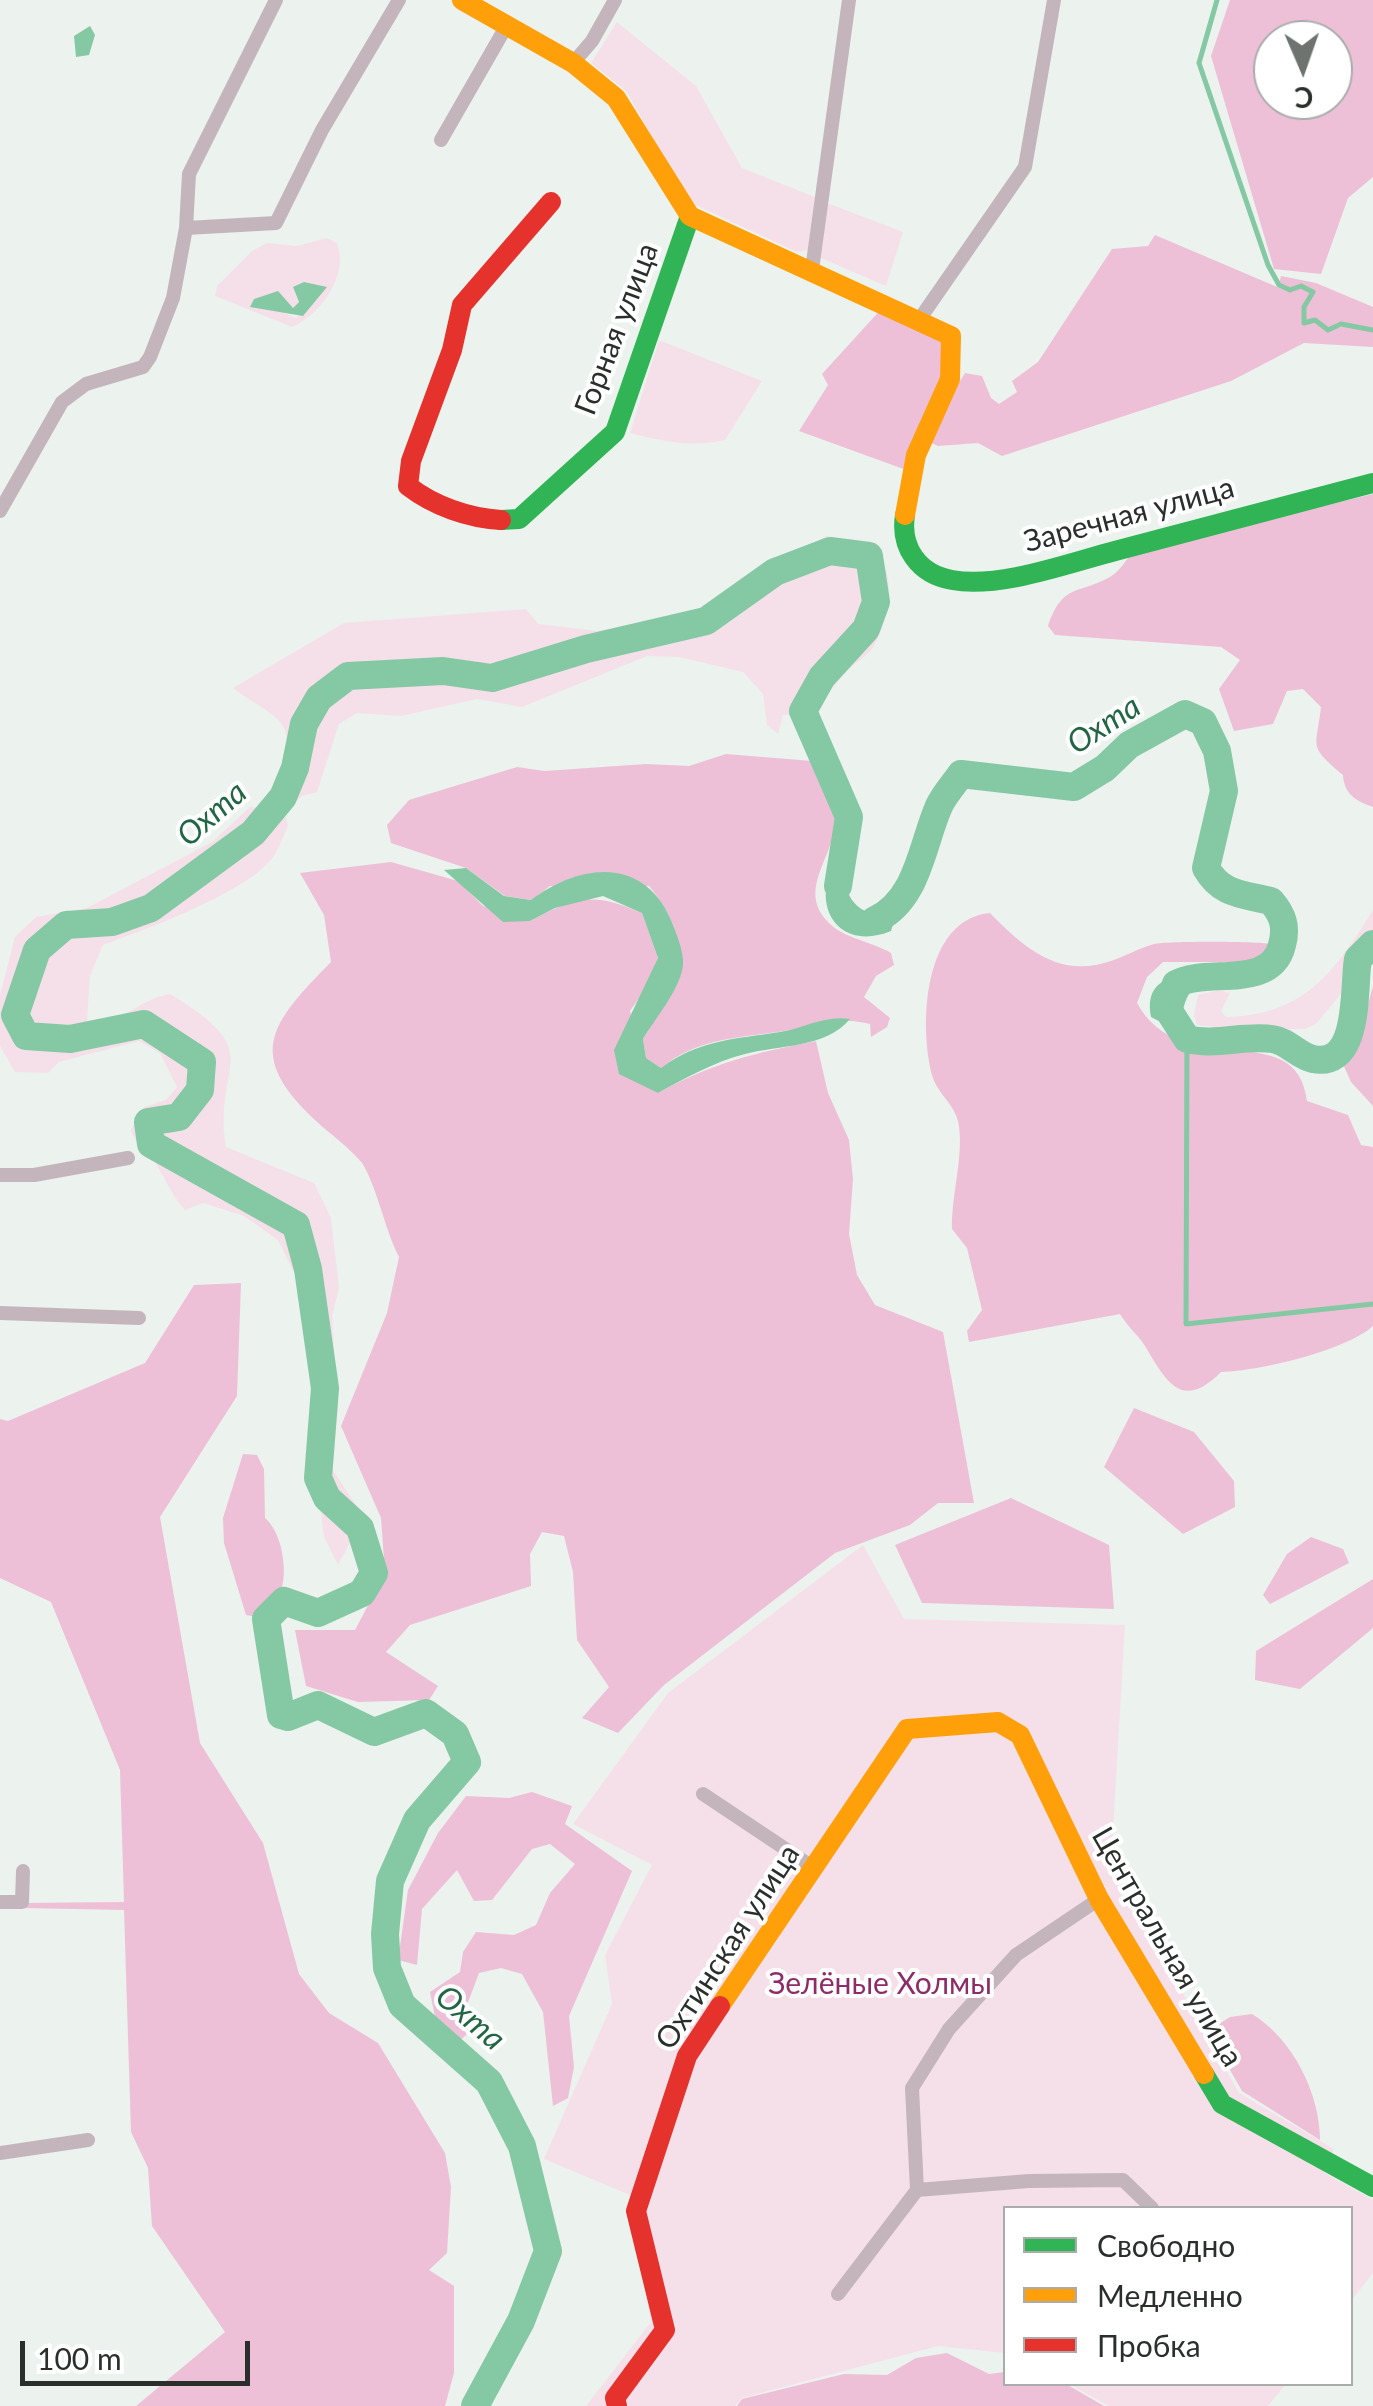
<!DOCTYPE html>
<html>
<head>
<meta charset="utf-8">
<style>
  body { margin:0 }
  #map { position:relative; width:1373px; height:2406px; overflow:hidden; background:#ecf2ee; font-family:Lato,sans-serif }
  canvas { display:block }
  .legend { position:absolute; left:1003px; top:2206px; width:350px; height:180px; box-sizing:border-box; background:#fff; border:2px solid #aaacab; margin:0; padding:12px 18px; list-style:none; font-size:30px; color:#2a2f2c }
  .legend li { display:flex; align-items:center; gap:20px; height:50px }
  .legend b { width:50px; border:2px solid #aaacab }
  .north { position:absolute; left:1253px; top:20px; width:100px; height:100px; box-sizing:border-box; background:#fff; border:2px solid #aaacab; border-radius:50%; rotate:178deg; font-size:28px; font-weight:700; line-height:40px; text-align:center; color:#2a2f2c }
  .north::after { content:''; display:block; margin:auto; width:35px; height:45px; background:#6e7370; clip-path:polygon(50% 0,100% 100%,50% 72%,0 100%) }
  .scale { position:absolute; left:20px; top:2341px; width:230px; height:45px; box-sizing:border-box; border:5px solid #2a2f2c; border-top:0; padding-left:12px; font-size:30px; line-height:35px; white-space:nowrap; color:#2a2f2c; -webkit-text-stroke:8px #fff; paint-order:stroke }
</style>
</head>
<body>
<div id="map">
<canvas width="1373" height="2406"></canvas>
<ul class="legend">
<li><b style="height:12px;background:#30b455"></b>Свободно</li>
<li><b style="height:12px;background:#ff9f0a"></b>Медленно</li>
<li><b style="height:12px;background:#e5322d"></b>Пробка</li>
</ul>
<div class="north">С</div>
<div class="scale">100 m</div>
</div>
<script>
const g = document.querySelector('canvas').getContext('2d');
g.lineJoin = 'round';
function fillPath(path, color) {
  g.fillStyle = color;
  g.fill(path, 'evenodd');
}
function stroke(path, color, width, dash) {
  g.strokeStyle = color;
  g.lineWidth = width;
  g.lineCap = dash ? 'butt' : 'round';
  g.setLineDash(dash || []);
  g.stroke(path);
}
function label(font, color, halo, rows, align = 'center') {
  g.font = font + ' Lato,sans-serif';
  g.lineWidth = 8;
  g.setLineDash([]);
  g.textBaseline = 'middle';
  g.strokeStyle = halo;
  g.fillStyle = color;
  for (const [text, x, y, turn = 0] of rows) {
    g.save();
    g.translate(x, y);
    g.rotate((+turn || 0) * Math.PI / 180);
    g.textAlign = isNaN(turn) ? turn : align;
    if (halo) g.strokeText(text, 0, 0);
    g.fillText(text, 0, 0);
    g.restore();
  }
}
fillPath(new Path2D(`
  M617 22 696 86 742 168 815 197 808 250 797 252 689 202 626 91 591 63Z
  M827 203 903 232 886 286 821 258Z
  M327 238 337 243C349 274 322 314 292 327L215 296 217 286 252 251 267 243 297 246ZM293 287H327L296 318 284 313 287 305 293 308 299 303Z
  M659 340 762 381 725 440C693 448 662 441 630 433Z
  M827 536C845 540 872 544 882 561 896 585 886 627 872 649 866 657 856 662 849 669 830 689 814 717 783 715L778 734 767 725 763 694 743 672 679 657 647 656 522 707 477 699 401 716 357 713 339 724 317 792 302 796 284 812 288 826C283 837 278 852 270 861 238 896 149 928 103 945L90 976 87 1021C128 1024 135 1000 170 994 271 1055 212 1061 226 1147L314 1183 331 1218 339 1288 332 1317 338 1409 332 1469 364 1517 338 1565 324 1537 321 1513 306 1479 312 1401 298 1281 278 1240 244 1216 203 1203 185 1210C173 1197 168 1184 159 1169 151 1153 137 1148 131 1130L144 1107 166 1100 177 1087 160 1053 139 1041 59 1062 48 1073 15 1072 0 1046V995L15 937 36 917 87 908 212 842 250 807 272 809C271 782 300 745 280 722 268 709 247 699 233 688L344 623 526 609 538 624 598 631 699 610 770 564Z
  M1373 910V932L1350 964 1349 984 1316 1024 1305 1029 1241 1030 1197 1025 1194 1015 1198 995 1218 990 1230 993 1221 1011 1226 1017C1304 1015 1334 973 1373 910Z
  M863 1545 904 1619 1125 1625 1111 1865 1239 2093 1334 2149 1323 2172 1373 2200V2273L1351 2301 1350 2208H1006L1005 2353 938 2346 742 2398 735 2406H586L651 2322 630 2195 544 2159 612 2004 605 1955 652 1865 573 1824 668 1693Z
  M1069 2384H1286L1268 2406H1109Z`), '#f5e0ea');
fillPath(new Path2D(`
  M1230 0H1373V177L1348 198 1321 274 1274 269 1211 56ZM1273 40H1333V100H1273Z
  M1155 235 1289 292 1301 288 1311 293 1303 307V324L1314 322 1329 331C1344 324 1357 326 1373 331V347L1304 343 1231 381 1002 456 978 443 938 446 929 442 927 435 965 373 982 376 991 398 999 404 1017 392 1012 381 1038 362 1112 249 1148 246Z
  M1281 276 1316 283 1373 307V328L1340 322 1328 328 1314 319 1305 321V308L1314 291 1301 285 1290 289 1279 284Z
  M884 306 945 336 946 362 909 471 799 431 828 385 822 374Z
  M1373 494V807C1356 801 1344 794 1343 775 1308 745 1316 750 1321 707L1303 689 1287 691 1273 724 1234 731 1219 689 1240 660 1221 647 1055 635 1048 626C1063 583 1077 595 1110 577 1119 572 1126 560 1133 552Z
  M726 754 812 761C878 835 782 876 829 923 845 939 871 941 891 953L894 965 876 976 864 997 890 1018 887 1027 871 1037 870 1024C826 1015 819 1026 778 1032 735 1038 696 1039 661 1068L646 1058 643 1039C679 981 698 946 649 886H550L532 900 505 896 466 868 391 843 387 825 409 800 517 767 544 771 646 764 689 766Z
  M391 862 458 881 483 906 530 921C578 896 593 892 642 913L658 958 645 990 630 1011 658 1093C709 1064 758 1052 816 1041L828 1093 849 1140 853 1179 849 1234 857 1275 875 1305 943 1332 974 1503H938L910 1525 835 1553 664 1685 618 1733 582 1718 609 1687 577 1640 573 1572 564 1536 542 1532 530 1554 531 1586 410 1625 386 1652 438 1686 429 1700 358 1702 306 1686 295 1630H355L385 1573 381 1518 341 1426 387 1313 399 1257C385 1230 376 1184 362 1163 350 1148 330 1134 316 1121 244 1054 271 1023 331 962L324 915 300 873Z
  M990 913C1024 948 1059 979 1111 961 1126 956 1139 948 1154 944 1167 941 1256 941 1270 944L1275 953 1248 968 1228 962H1163L1147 977 1137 1003C1182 1085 1297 1014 1307 1101L1348 1115 1361 1145 1373 1147V1326C1345 1351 1259 1371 1221 1372 1182 1411 1167 1383 1145 1346 1138 1335 1127 1326 1120 1314L969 1342 967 1331 982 1310 967 1248 952 1229C951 1195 965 1153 958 1121 954 1104 937 1093 932 1075 919 1025 923 919 990 913Z
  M1373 986V1106L1351 1082 1343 1064 1357 1046Z
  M241 1283 237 1396 160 1517 200 1743 263 1843 299 1974 329 2013 378 2043 445 2153 451 2187 447 2253 429 2270 454 2286V2373L445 2406H136L225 2332 152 2226 148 2168 131 2132 124 1910 24 1908V1903L124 1902 120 1770 51 1602 0 1578V1419L8 1421 145 1363 194 1285Z
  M1134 1408 1194 1432 1234 1481 1235 1507 1183 1534 1104 1467Z
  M243 1454 257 1455 264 1469 265 1518C282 1532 289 1573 280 1593 276 1602 265 1610 258 1617L246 1615 224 1543 223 1518Z
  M1011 1498 1109 1545 1114 1609 922 1603 895 1545Z
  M1311 1537 1343 1549 1349 1563 1270 1604 1263 1595 1287 1554Z
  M1373 1579V1628L1300 1689 1255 1680 1256 1651Z
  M532 1792 572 1806 565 1824 632 1871 569 2016 574 2067 568 2098 553 2106 543 2012 522 1974 501 1968 479 1973 467 2005 473 2029 459 2041 435 2017 430 1992 460 1972 463 1952 476 1932 514 1935 536 1925 550 1893 575 1864 550 1844 532 1849 492 1900 474 1901 457 1870 422 1909 417 1965 398 1960 408 1890 438 1833 466 1796 509 1798Z
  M1252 2014C1293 2039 1320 2094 1320 2140L1242 2091 1208 2031 1230 2017Z
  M947 2353 989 2374 1005 2372 1006 2384H1066L1104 2406H737L742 2399 844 2374 887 2375 916 2358Z`), '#edc0d7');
fillPath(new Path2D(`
  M90 26 95 35 89 55 76 57 74 36Z
  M304 282 327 287 303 316 250 307 254 299 278 291 293 308 299 302 293 287Z
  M845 851C842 878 844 909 876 914L901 896 891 931C833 955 804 894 845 851Z
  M466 868 504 896 531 900C579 864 643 855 671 920 676 933 684 951 683 965 680 990 656 1017 643 1039L646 1058 661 1068C698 1040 735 1039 780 1032 804 1028 825 1015 850 1019 826 1048 779 1045 745 1054 714 1062 685 1078 658 1093L619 1074 614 1050 658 958 642 913 603 896 555 908 530 921 503 922 444 870Z
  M1184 973 1210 977C1192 985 1185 996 1182 1016L1198 1041 1151 1017C1146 990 1158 980 1184 973Z`), '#85c8a4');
stroke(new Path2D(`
  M1217 0 1199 63 1268 265 1279 285 1290 290 1301 286 1313 292 1304 307V323L1315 320 1328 330 1341 324 1373 330
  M1187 1039 1186 1324 1373 1304`), '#85c8a4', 5);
stroke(new Path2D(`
  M875 920C918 901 922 844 939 806 944 795 954 784 961 774L1074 787 1105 768 1129 745 1185 714 1203 722 1217 751 1224 791 1206 868C1221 895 1243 894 1271 901 1283 915 1287 927 1282 945 1271 991 1206 967 1176 984L1167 1008 1187 1039C1215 1046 1244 1035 1272 1039 1288 1041 1298 1056 1313 1059 1362 1069 1353 983 1358 959L1373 944
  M475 2406 521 2321 548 2251 522 2146 489 2082 402 2005 387 1968 385 1934 390 1881 417 1820 467 1762 455 1734 426 1713 374 1732 318 1705 288 1717 281 1715 266 1619 284 1601 318 1613 362 1593 374 1573 360 1528 327 1498 318 1478 325 1388 308 1269 296 1225 151 1144 148 1122 179 1117 200 1090 202 1062 144 1024 70 1039 26 1036 15 1015 37 950 66 925 112 922 151 908 253 833 283 797 295 768 304 724 319 698 348 676 443 671 492 678 586 649 706 621 775 572 830 551 869 556 876 602 866 629 822 677 803 711 849 817 838 886`), '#85c8a4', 28);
stroke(new Path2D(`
  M573 63 592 41 615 0
  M441 140 507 25
  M186 228 276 223 322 130 399 0
  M812 270 849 0
  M919 320 1025 167 1054 0
  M0 511 62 402 86 384 143 367 150 357 173 298 186 228 189 174 276 0
  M0 1175H34L128 1158
  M0 1313 139 1318
  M703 1794 814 1868
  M0 1902H22L23 1871
  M0 2153 88 2140
  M917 2190 1029 2181 1123 2180 1152 2208
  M838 2294 917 2190 912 2088 949 2029 1016 1955 1099 1899`), '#c4b5bd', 14);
stroke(new Path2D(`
  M905 515C900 547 918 574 952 580 999 589 1069 563 1115 551 1201 528 1287 506 1373 483
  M501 520 519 519 615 432 690 216
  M1204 2074 1222 2104 1373 2187`), '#30b455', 20);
stroke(new Path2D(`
  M462 0 573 63 616 98 690 216 951 336 950 379 916 455 905 515
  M720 2006 907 1729 998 1722 1020 1735 1099 1899 1204 2074`), '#ff9f0a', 20);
stroke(new Path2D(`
  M501 520C468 518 434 506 408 486L411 461 452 350 462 305 551 202
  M617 2406 615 2398 665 2330 636 2211 687 2056 720 2006`), '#e5322d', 20);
label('30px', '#2a2f2c', '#fff', [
  ["Горная улица",617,329,-69],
  ["Заречная улица",1129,515,-15],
  ["Охтинская улица",728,1947,-57],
  ["Центральная улица",1167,1947,60]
]);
label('30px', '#8d2c67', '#fff', [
  ["Зелёные Холмы",880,1984]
]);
label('italic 32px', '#264', '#fff', [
  ["Охта",1104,725,-33],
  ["Охта",212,814,-41],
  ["Охта",470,2018,41]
]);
</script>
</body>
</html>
